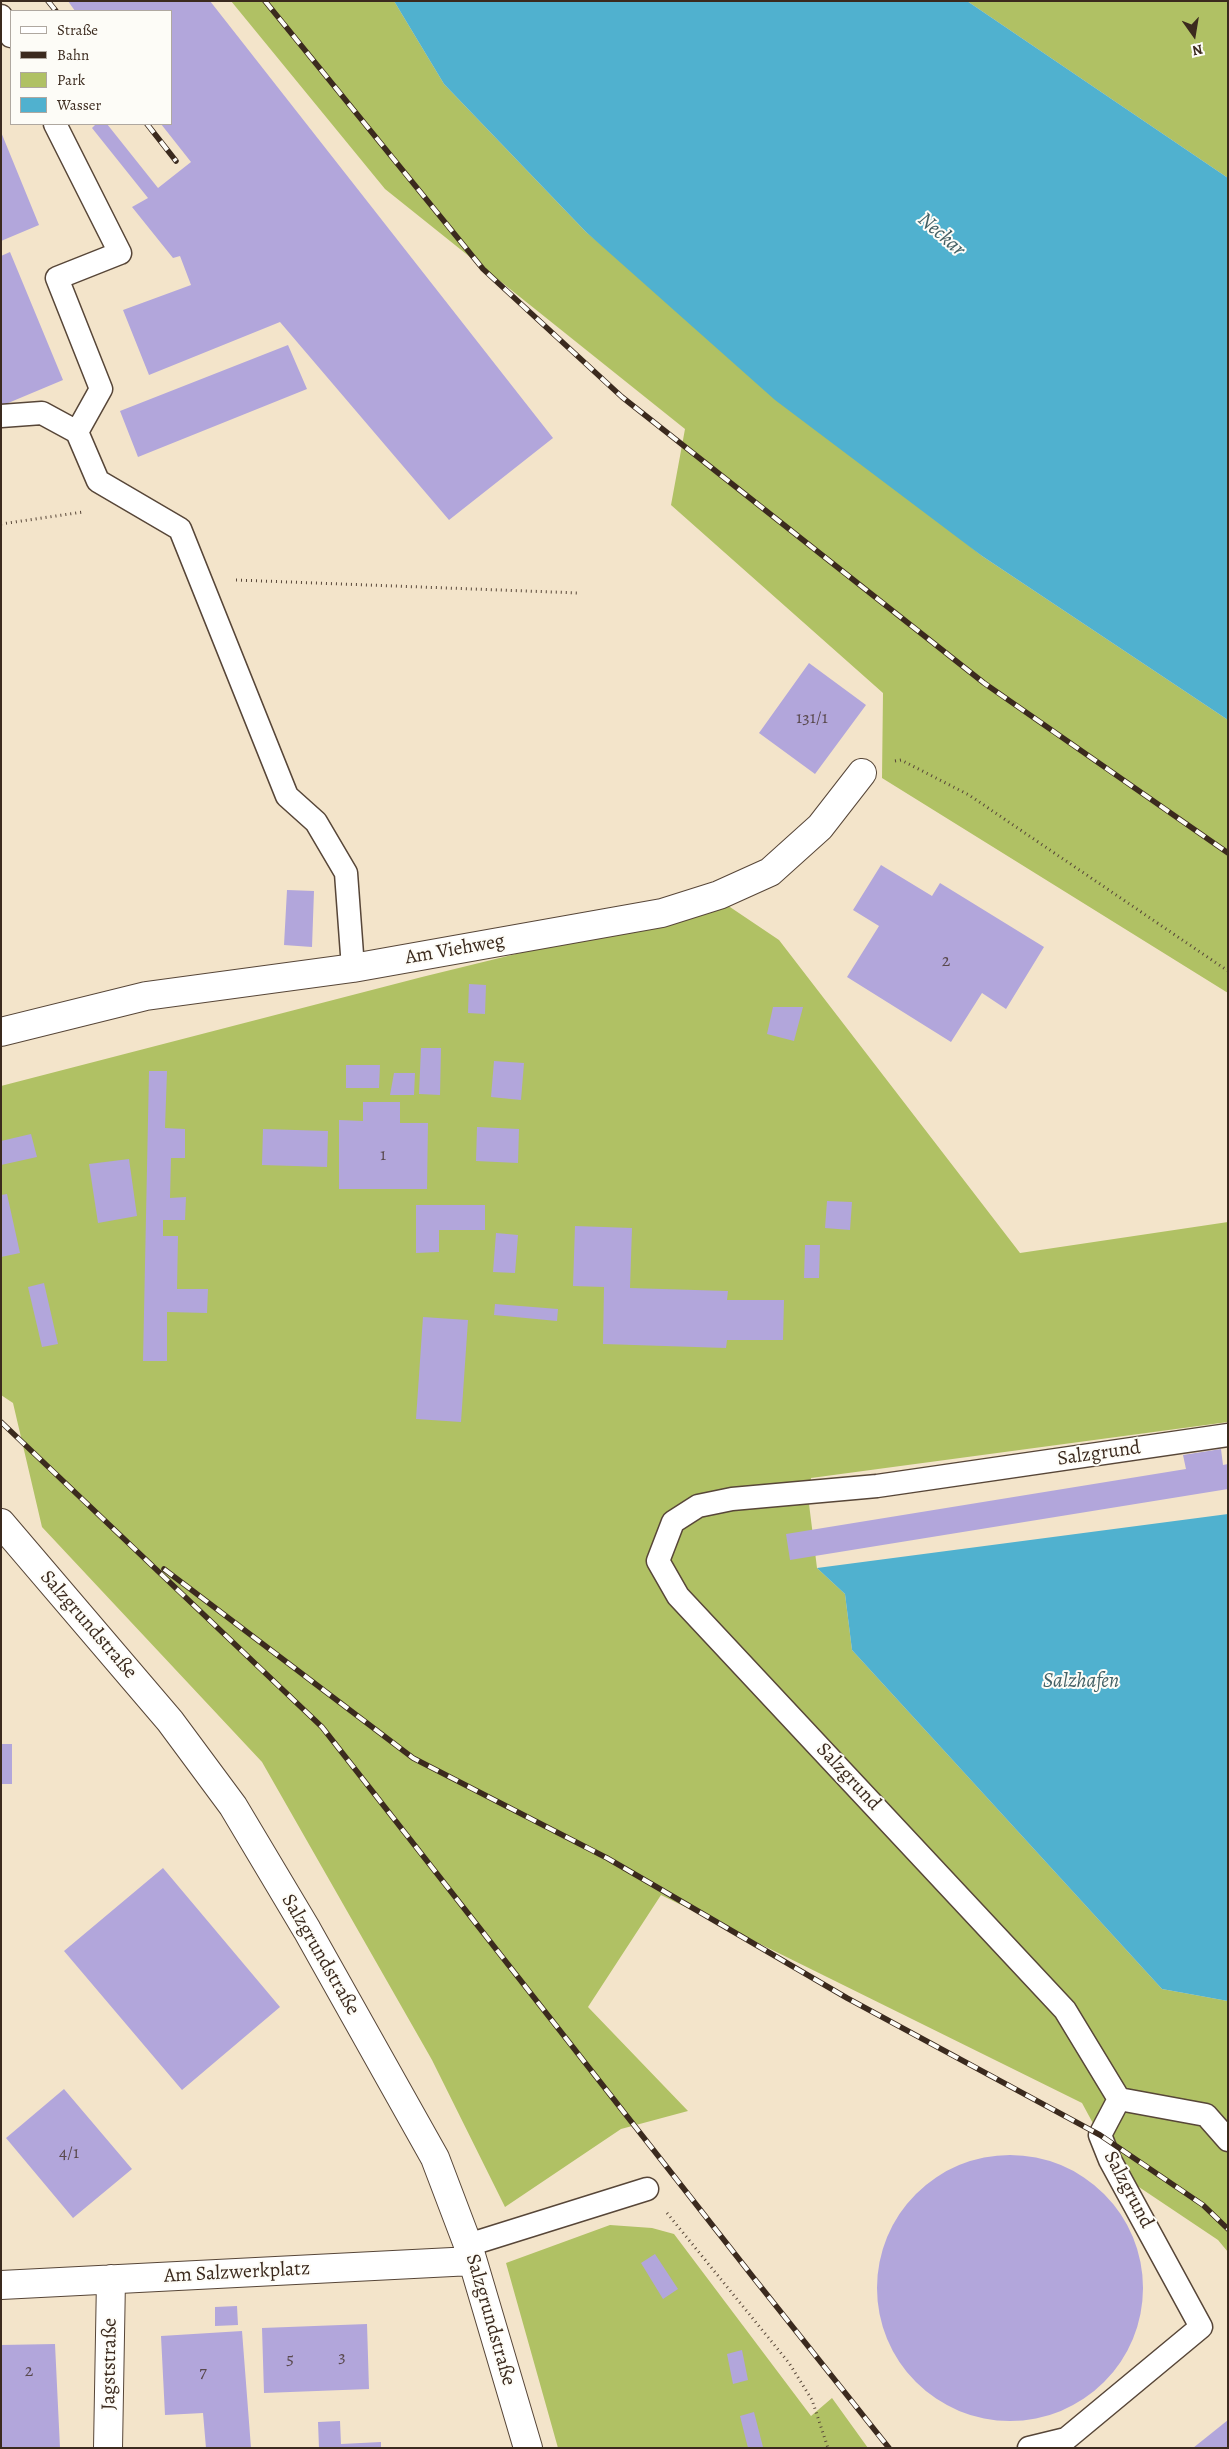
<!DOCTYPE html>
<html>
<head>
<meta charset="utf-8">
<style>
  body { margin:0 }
  #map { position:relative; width:1229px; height:2449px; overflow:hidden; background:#f3e4ca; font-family:Alegreya,serif }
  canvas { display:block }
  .frame { position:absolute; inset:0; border:2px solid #3b2a1e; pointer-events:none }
  .legend { position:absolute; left:10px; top:10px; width:162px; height:115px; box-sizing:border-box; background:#fdfcf7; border:1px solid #afa8a0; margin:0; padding:6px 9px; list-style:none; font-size:15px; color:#3b2a1e }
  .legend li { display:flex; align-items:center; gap:10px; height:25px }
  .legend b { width:25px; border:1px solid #afa8a0 }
  .north { position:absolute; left:1169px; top:10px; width:50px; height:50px; -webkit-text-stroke:4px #fdfcf7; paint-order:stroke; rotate:167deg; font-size:14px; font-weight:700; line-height:20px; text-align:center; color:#3b2a1e }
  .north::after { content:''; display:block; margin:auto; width:18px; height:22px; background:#3b2a1e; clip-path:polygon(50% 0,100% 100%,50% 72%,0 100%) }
</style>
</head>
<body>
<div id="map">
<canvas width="1229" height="2449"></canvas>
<div class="frame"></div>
<ul class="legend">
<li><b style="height:6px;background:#fff"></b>Straße</li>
<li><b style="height:6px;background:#3b2a1e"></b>Bahn</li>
<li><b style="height:14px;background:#b0c164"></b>Park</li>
<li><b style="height:14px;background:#50b1cf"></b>Wasser</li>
</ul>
<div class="north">N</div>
</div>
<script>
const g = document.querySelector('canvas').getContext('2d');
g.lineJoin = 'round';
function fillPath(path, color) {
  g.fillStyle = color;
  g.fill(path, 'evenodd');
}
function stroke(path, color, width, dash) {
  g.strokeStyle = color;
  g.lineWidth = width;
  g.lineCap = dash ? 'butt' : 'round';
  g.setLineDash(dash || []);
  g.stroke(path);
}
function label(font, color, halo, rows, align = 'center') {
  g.font = font + ' Alegreya,serif';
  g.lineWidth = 4;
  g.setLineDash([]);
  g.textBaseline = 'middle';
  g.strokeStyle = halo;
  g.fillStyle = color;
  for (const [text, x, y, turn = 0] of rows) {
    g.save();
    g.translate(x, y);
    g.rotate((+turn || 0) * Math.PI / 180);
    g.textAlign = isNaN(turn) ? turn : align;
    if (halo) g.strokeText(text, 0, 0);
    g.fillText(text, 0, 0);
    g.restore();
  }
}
fillPath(new Path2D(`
  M231 1H394L444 84 586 232 982 556 1228 720V993L882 778 883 693 671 505 685 429 385 189Z
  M967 1H1228V178Z
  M724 903 779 940 1020 1253 1228 1222V1422L811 1478 809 1504 817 1568 845 1594 852 1650 1162 1989 1228 2001V2252L1218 2240 1121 2175 1082 2103 661 1895 588 2007 688 2111 621 2129 505 2207 432 2060 262 1762 42 1527 13 1403 1 1395V1086L422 977Z
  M610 2225 652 2228 674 2234 811 2416 832 2398 868 2448H558L506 2263Z`), '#b0c164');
fillPath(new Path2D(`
  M394 1H967L1228 178V720L982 556 775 400 586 232 444 84Z
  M1228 1514V2001L1162 1989 852 1650 845 1594 817 1568Z`), '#50b1cf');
fillPath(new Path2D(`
  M68 1H210L553 438 449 520 280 322 149 375 123 310 191 285 180 256 173 258 132 207 148 198 92 128 96 124H107L158 188 191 162 161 124H171V11H75Z
  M1 132 39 225 1 241Z
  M10 252 63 380 1 406V256Z
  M288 345 307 389 138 457 120 411Z
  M809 663 866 705 815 774 759 733Z
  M881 865 932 896 940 883 1044 947 1006 1009 982 993 951 1042 847 977 879 926 853 910Z
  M287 890 314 891 312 947 284 945Z
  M469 984 486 985 485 1014 468 1013Z
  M773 1007H803L794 1041 767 1034Z
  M421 1048H441L440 1095 419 1094Z
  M494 1061 524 1063 521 1100 491 1097Z
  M346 1065H380L379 1088H346Z
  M149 1071H167L165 1128 185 1129V1158H171L170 1198 186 1197 185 1220H163V1236H178L177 1289H208L207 1313 167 1312V1361H143Z
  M394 1073H415L414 1095H390Z
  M363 1102H400V1123H428L427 1189H339V1120L363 1121Z
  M477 1127 519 1129 518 1163 476 1161Z
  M263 1129 328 1131 327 1167 262 1165Z
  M31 1134 37 1157 1 1165V1141Z
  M129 1159 137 1216 98 1223 89 1164Z
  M7 1194 20 1253 1 1257V1195Z
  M827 1201 852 1202 850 1230 825 1228Z
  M416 1205H485V1230H439V1252L416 1253Z
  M575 1226 632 1228 630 1288 728 1291 727 1300H784L783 1340H727L726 1348 603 1344 604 1287 573 1286Z
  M496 1233 518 1235 515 1273 493 1272Z
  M805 1245H820L819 1278H804Z
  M44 1283 58 1344 42 1347 28 1287Z
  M495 1304 558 1309 557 1321 494 1315Z
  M423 1317 468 1320 461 1422 416 1419Z
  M1221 1449 1223 1465 1228 1464V1489L790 1560 786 1534 1186 1469 1183 1455Z
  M1 1744H12V1784H1Z
  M163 1868 280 2007 182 2090 64 1951Z
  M64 2089 132 2169 73 2218 6 2138Z
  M877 2288a133 133 0 1 1 266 0a133 133 0 1 1-266 0Z
  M655 2254 678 2289 663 2299 641 2263Z
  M237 2306 238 2325 215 2326V2307Z
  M367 2324 369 2389 264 2393 262 2328Z
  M242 2331 251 2448H206L203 2413 165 2415 161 2336Z
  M55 2344 60 2448H1V2345Z
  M742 2350 748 2380 733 2384 727 2354Z
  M754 2412 763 2447 748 2448 740 2416Z
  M1228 2420V2448H1193Z
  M340 2421 341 2444 381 2442V2448H319L318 2422Z`), '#b2a6db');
const lane = new Path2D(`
  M1 16 11 36
  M55 124 120 253 57 278 101 389 77 432 98 481 180 529 287 796 316 822 346 873 353 968
  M1 416 42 413 77 432
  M1119 2099 1206 2115 1228 2140
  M468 2245 647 2189
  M1029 2448 1066 2439 1201 2327 1110 2160 1100 2135 1119 2099 1065 2010 678 1596 658 1561 673 1522 698 1506 732 1499 877 1486 1228 1435`);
const street = new Path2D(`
  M1 1032 146 996 353 968 662 913 719 895 770 872 820 827 862 773
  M1 1523 170 1721 233 1806 307 1930 435 2158 468 2245 528 2448
  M1 2285 472 2261
  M108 2448 111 2279`);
stroke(lane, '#574638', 25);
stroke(street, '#574638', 30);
stroke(new Path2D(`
  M1 524 83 512
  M236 580 579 593
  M895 761 901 760 969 795 1228 971
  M667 2213 789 2363 812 2400 828 2448`), '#574638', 3, [1, 4]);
stroke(lane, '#fff', 22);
stroke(street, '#fff', 28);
const rail = new Path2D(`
  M48 1 56 11
  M265 1 483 269 622 397 984 683 1228 853
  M147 124 176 161
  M1 1422 322 1727 753 2277 889 2448
  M164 1569 413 1758 607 1858 847 1998 1100 2135 1203 2205 1228 2229`);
stroke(rail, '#3b2a1e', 5.5);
stroke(rail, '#fdfcf7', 4, [11]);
label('18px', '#59494d', null, [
  ["131/1",812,719],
  ["2",946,962],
  ["1",383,1156],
  ["4/1",69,2154],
  ["3",342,2358],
  ["5",290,2360],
  ["2",29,2372],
  ["7",203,2373]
]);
label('20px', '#3b2a1e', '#fdfcf7', [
  ["Am Viehweg",455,950,-10],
  ["Salzgrund",1099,1454,-8],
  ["Salzgrundstraße",88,1625,49],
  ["Salzgrund",848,1777,47],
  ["Salzgrundstraße",320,1955,60],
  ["Salzgrund",1128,2190,62],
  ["Am Salzwerkplatz",237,2273,-3],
  ["Salzgrundstraße",490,2320,74],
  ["Jagststraße",110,2364,-89]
]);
label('italic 21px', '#436065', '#fdfcf7', [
  ["Neckar",941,235,41],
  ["Salzhafen",1081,1682]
]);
</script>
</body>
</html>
